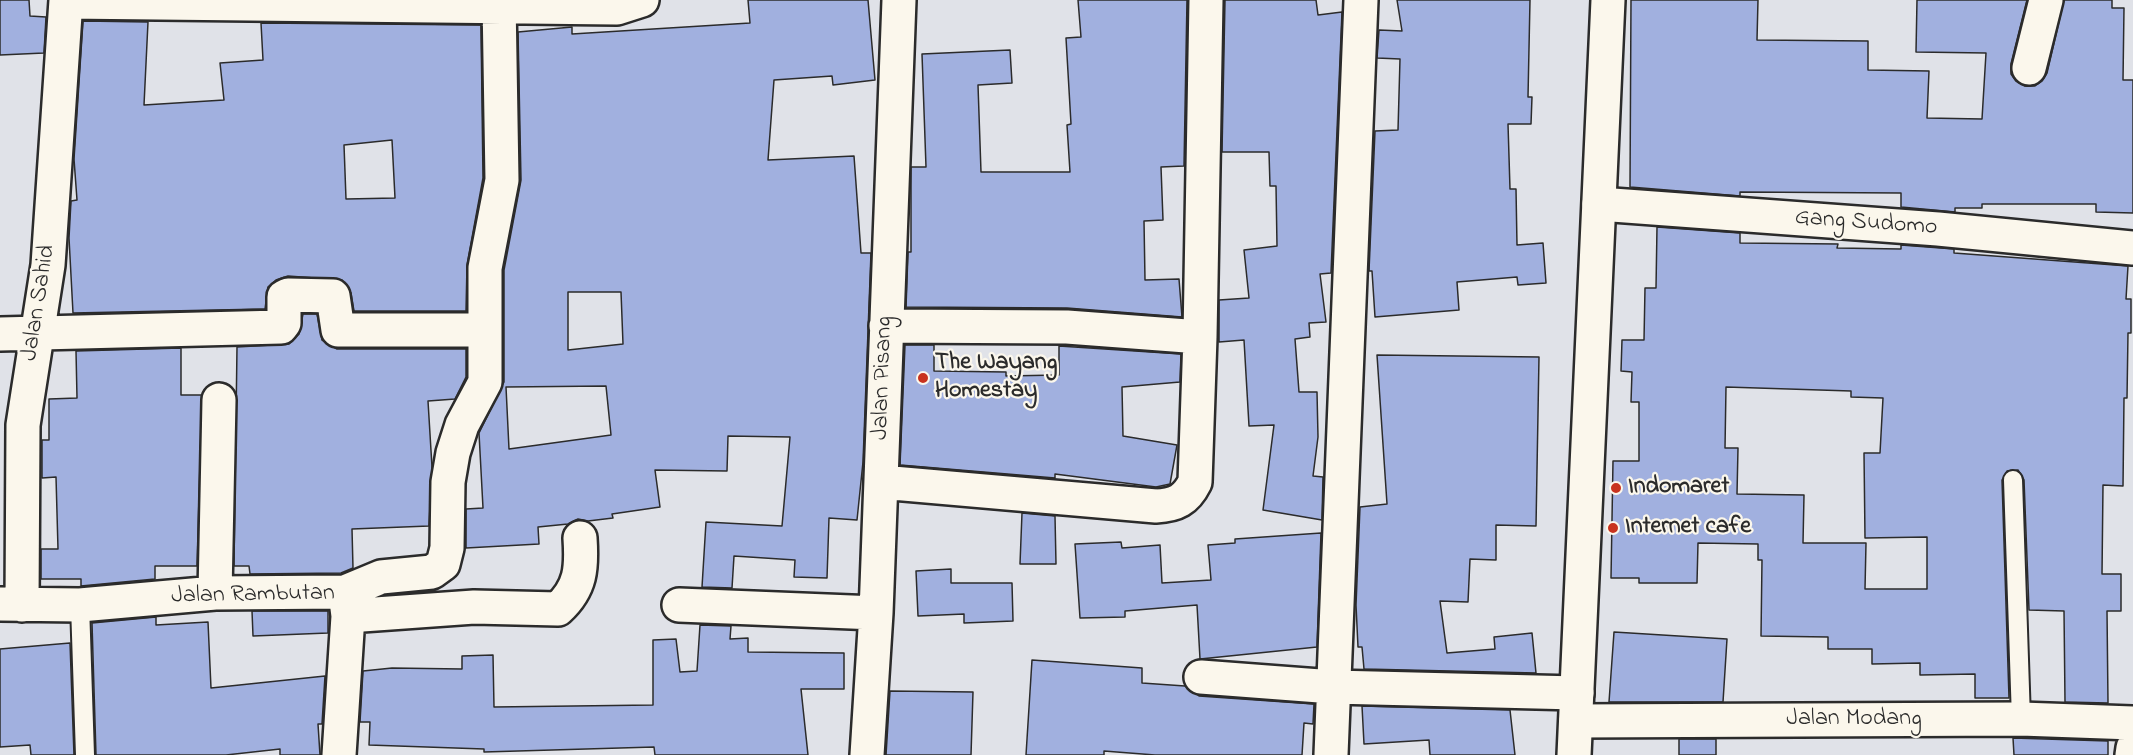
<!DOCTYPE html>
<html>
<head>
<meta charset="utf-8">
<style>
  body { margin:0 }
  canvas { display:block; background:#e0e2e8 }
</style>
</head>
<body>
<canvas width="2133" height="755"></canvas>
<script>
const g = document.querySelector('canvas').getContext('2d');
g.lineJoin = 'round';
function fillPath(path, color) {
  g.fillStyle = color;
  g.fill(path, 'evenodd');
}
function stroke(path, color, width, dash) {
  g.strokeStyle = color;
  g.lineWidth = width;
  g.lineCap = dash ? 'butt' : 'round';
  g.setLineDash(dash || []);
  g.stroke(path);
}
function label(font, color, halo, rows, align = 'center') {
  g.font = font + ' "Indie Flower",sans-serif';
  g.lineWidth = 4.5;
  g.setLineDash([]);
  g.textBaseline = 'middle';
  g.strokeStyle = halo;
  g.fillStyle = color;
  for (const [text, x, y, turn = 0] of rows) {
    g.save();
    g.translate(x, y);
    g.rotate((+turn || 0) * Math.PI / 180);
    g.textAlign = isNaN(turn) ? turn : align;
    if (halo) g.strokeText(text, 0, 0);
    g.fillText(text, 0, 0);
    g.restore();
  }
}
const building = new Path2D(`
  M0 0H29L30 16 46 17 44 53 0 55Z
  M748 0H868L875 80 833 85 832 76 774 80 768 160 854 156 861 253H871L863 462 857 520 829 518 827 578 794 577 795 560 734 556 732 588 702 587 706 522 782 526 790 437 728 436 727 471 655 470 660 507 612 514 613 518 588 521 578 519 568 524 538 527 539 544 466 548V509L483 508 479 433 504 382V270L521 180 518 32 572 27V34L750 23ZM568 292H621L623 344 568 350ZM606 386 611 435 509 449 506 387Z
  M1078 0H1187L1184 166 1161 167 1163 220 1144 221 1145 280 1179 279 1182 317 1067 308 906 307 908 252H911V167H926L922 54 1010 50 1012 83 978 85 981 172H1070L1067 125 1071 124 1066 38 1081 37Z
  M1225 0H1316L1318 15 1342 12 1331 273 1320 274 1326 322 1309 323 1310 337 1295 339 1299 392H1317L1318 437 1313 476 1323 477 1322 520 1263 510 1274 425 1249 426 1244 340 1219 342V300L1249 298 1244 250 1277 246 1276 186H1270L1269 152H1222Z
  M1397 0H1530L1528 97H1532L1531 124H1508L1510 189H1516L1517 245 1543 243 1546 283 1518 285 1517 277 1457 282 1459 310 1375 317 1372 271H1369L1375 131 1398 130 1400 59 1377 58 1379 30 1402 31Z
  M1631 0H1758L1757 40 1868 41V70L1929 71 1927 118 1982 119 1986 53 1916 52 1917 0H2027L2011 64V74L2016 81 2025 86H2035L2042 81 2047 73 2064 0H2112V8H2124L2123 80H2133V213L2096 212V204H1982V208H1955V212L1901 207V193L1740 192V196L1630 187Z
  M83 21 148 22 144 105 224 100 220 63 263 60 261 23 481 25 483 178 467 265 466 311H354L351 293 342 280 288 276 276 280 268 287 265 309 73 313 69 238 71 201 77 200 74 159ZM392 140 395 198 346 199 344 145Z
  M1657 227 1740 233V243L1838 244 1837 248 1901 249V245L1954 249V253L2128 266 2126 299H2131V333H2128L2127 398H2124L2123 486 2103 485 2102 574H2121V611H2107L2108 703 2065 702 2064 611 2029 610 2024 480 2018 470 2007 471 2002 480 2009 698H1975V674L1920 675V663L1872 664V649H1828V637L1761 636 1762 560H1758V544L1698 543 1697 583H1639V578H1611L1613 461H1639V402H1631L1632 372 1621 371 1622 340H1644L1645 288H1656ZM1726 387 1851 391V397L1883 398 1880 453H1864L1865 538 1927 537V589H1865L1866 543H1803L1804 495 1737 494 1738 448H1725Z
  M303 314H317L322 340 337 349H466V377L455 399 428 401 432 467 429 526 352 529 353 568 341 573 250 574 249 566H234L237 347 289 344 299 334Z
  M905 345H934V371L1006 372V376L1059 375V346L1181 354 1180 382 1122 387 1123 436 1177 445 1170 484 1156 487 1055 474V478L900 465Z
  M181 348V395H202L197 566H155V579L81 586V579H41V549H58L56 477 42 478V440H49V399L77 398 76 351Z
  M1377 355 1539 357 1536 526 1496 525V560L1470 559 1468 602 1440 601 1447 653 1495 649 1494 637 1532 633 1536 673 1364 669 1362 647H1358L1356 605 1360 507 1387 504Z
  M1022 513 1055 516 1056 564H1020Z
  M1321 533 1317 647 1200 659 1197 605 1125 611V617L1080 618 1075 544 1121 542 1122 548 1160 545 1162 583 1211 580 1208 545 1235 543V539Z
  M951 569V583H1012L1013 621 964 623V614L918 616 916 571Z
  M252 611H328V633L253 636Z
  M156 617V625L208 622 211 688 325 676 322 724H318L320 755H280V749L226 755H96L92 623Z
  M700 625 731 626 730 639 748 638V652L844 653V689H801L808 755H655L654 747 484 752V749L369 745 370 722H360L363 671 392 668 462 669V656L493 655 494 707 653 705V640L676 639 680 672 697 671Z
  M1614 632 1727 639 1723 702H1609Z
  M70 643 74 755H31L30 745 0 747V649Z
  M1032 660 1142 668V683L1185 686 1199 696 1314 704 1313 724 1304 723 1302 755H1155L1104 751V755H1026Z
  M890 691 973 692 971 755H886Z
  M1362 706 1510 710 1515 755H1430L1429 740 1364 744Z
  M2013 738 2108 741V755H2014Z
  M1679 739H1716V755H1679Z`);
fillPath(building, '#a1b0df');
stroke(building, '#2b2b2b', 1.5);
const service = new Path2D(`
  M2013 480 2021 719
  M80 605 85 755`);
const minor = new Path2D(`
  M66 2 617 8 642 0
  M2029 68 2046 0
  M1599 204 1938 229 2133 248
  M886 326 1067 327 1200 337
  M0 334 281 327 284 323V297L288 295 333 296 338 330H483
  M881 482 1156 506C1176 505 1186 500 1195 482L1200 337 1206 0
  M345 592 381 577 432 572 443 564 447 548 448 482 453 453 462 425 485 382V268L502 180 499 0
  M215 593 219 400
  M0 604 80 605 215 593 345 592 348 616 339 755
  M22 605 23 425 48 265 66 0
  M679 605 876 613
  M348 616 474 607 558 609C581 588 582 568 580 538
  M1201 677 1333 687 1577 693
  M1576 721 2021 719 2133 723
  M867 755 876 613 899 0
  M1331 755 1361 0
  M2132 755 2133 748`);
const secondary = new Path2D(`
  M1574 755 1608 0`);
stroke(service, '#2b2b2b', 22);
stroke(minor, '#2b2b2b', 38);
stroke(secondary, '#2b2b2b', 38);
stroke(service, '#fbf7ec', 18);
stroke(minor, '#fbf7ec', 33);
stroke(secondary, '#fbf7ec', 33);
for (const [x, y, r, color] of [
  [923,378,6,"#c8321e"],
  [1616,488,6,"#c8321e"],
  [1613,528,6,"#c8321e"]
]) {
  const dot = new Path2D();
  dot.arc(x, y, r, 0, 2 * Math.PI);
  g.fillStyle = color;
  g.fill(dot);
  stroke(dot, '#fbf7ec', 2);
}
label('24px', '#2b2b2b', '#fbf7ec', [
  ["Gang Sudomo",1866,224,4],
  ["Jalan Sahid",40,303,-81],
  ["Jalan Pisang",884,378,-88],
  ["Jalan Rambutan",253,596,-1],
  ["Jalan Modang",1854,720]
]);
label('bold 24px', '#2b2b2b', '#fbf7ec', [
  ["The Wayang",935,364],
  ["Homestay",935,392],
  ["Indomaret",1628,488],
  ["Internet cafe",1625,528]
], 'left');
</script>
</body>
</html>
